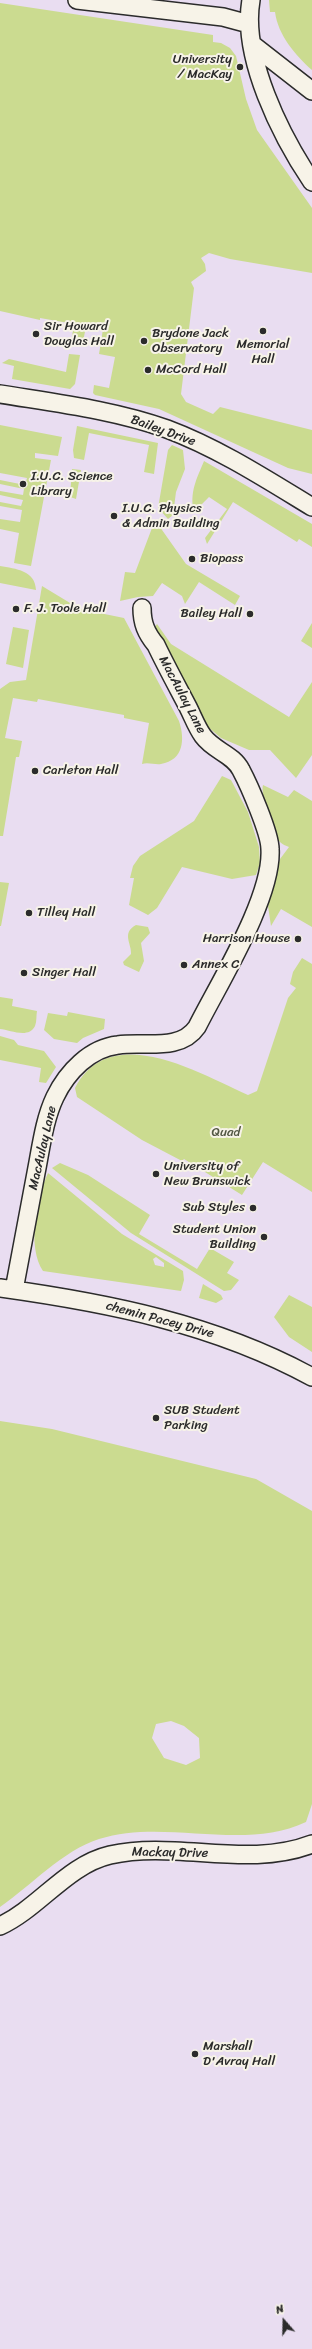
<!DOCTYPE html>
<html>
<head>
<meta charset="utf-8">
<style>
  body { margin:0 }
  #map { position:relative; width:312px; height:2349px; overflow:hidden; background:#efe6ed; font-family:Sriracha,sans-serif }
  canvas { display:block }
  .north { position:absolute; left:264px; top:2301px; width:40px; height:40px; -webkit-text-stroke:3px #f7f3e8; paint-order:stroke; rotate:340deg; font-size:11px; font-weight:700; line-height:16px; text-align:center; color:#2b2b2b }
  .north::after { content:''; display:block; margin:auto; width:14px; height:18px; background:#2b2b2b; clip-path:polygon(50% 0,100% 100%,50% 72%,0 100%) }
</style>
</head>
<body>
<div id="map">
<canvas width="312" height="2349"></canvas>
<div class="north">N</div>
</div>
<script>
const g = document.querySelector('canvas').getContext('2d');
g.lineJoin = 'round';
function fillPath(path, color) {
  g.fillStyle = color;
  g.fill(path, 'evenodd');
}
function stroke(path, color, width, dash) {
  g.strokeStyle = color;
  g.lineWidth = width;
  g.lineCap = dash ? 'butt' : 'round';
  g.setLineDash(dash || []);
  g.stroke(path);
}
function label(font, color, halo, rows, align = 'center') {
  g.font = font + ' Sriracha,sans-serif';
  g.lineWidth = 4;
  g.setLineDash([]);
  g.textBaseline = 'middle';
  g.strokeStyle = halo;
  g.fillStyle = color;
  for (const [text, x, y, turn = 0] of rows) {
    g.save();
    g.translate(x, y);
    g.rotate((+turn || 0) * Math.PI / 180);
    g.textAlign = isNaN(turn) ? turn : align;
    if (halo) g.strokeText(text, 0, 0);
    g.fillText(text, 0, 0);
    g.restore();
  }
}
fillPath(new Path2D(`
  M0 0H312V2349H0Z`), '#e9ddf1');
fillPath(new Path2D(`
  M269 0H312V70C295 55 278 35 275 12H270Z
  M0 3 213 35V42L221 43 230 48 236 56 246 99 257 130 312 208V273L230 259 209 253 201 258 205 264 206 271 191 282 194 288 181 394 186 402 213 414 220 407 312 430V474L288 468 159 409 95 395 93 393 94 385 109 388 115 357 99 354 103 329 86 327 82 346 71 343 74 324 40 318V320L0 311Z
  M69 354 80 355 75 384 70 389 12 379 14 366 2 363 9 359 66 372Z
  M0 425 62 437 58 456 35 453V458L51 460 31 566 14 563 19 533 0 529V519L20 522 22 510 0 506V502L21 506 23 500 0 495V491L23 495 24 489 0 484V480L25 485 27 478 0 473Z
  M77 426 158 443 154 474 144 472 149 445 89 433 84 460 74 458 73 450Z
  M172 445 183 450 185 469 176 492 173 515 168 519 158 508 168 450Z
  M204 461 312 524V547L299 539 297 542 233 502 207 544 205 538 227 509 209 497 194 512C189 493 197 478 204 461Z
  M72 469 81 470 76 499 70 497Z
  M155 520 186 564 240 596 235 605 199 582 185 604 182 596 162 583 153 596 138 597 120 601 125 572 135 573Z
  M0 566C16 569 35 570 36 590L0 583Z
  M42 586 80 609 124 618 179 721C185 739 184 760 161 764 155 765 148 762 142 764L149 723 124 718V715L38 699 37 702 13 698 5 738 22 741 19 757H16L3 836H0V689L10 682 26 680Z
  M312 623V648L301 641Z
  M157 624 171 644 289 717 312 682V755L296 778 270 750H249L221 738 202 722 154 628Z
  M13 627 29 630 23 668 6 664Z
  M222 776 231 780 248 812 259 847 260 863 256 875 232 879 182 867 157 908 148 915 129 905 134 878H130L133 866 140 856 194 821Z
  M263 785 288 797 294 790 312 801V927L281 909 271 926 268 906 280 859 289 847C286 846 282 844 280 842 273 835 260 794 263 785Z
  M0 882 9 883 1 926H0Z
  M136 925 148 927 150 933 141 943 144 961 139 972 124 965 123 962 131 954C132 944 121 933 136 925Z
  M302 958 312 964V1192L263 1162 242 1195 184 1159 182 1161 142 1140 77 1097 75 1088C110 1020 199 1073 248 1095L257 1091 288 998 296 988 290 984 293 972Z
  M0 997 13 999 12 1006 37 1011C36 1016 37 1021 35 1026 29 1039 10 1030 0 1029Z
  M68 1012 105 1019 104 1029 83 1038 77 1043 54 1039 44 1030 48 1013 67 1016Z
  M0 1036 14 1040 18 1045 44 1051 56 1067 46 1083 39 1082 41 1068 0 1060Z
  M60 1163 88 1175 150 1215 139 1234 197 1269 210 1248 234 1262 227 1273 239 1280 231 1290 224 1291 131 1233 52 1168Z
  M48 1173 122 1234 183 1271 184 1280 181 1291 43 1271C27 1247 36 1198 48 1173ZM156 1257 164 1263V1267L155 1265 153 1259Z
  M203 1284 221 1295 223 1299 216 1303 199 1298Z
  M289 1295 312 1307V1352L289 1337 274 1317Z
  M0 1421 52 1429 256 1479 312 1511V1804L306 1822C242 1852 165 1818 99 1839 62 1851 32 1885 0 1907ZM171 1721 184 1726 199 1738 200 1758 186 1765 164 1758 152 1738 156 1724Z`), '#cbdb90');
const street = new Path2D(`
  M77 0 223 17 249 24
  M251 0C241 57 281 136 312 182
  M253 45 312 91
  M0 394C55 403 114 410 167 429 218 448 266 479 312 507
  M0 1288C108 1303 215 1324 312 1377
  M14 1290C21 1251 29 1212 36 1173 41 1148 44 1120 55 1097 67 1072 90 1048 118 1045 144 1041 180 1052 197 1027 219 983 273 897 270 849 270 833 249 785 241 770 233 754 214 751 203 736 197 728 193 717 188 707 177 686 166 666 156 645 146 633 142 623 142 608
  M0 1926C39 1908 67 1865 110 1855 176 1840 247 1869 312 1844`);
stroke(street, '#2b2b2b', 20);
stroke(street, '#f7f3e8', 17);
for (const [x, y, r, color] of [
  [240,67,4,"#2b2b2b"],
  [263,331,4,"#2b2b2b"],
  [36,334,4,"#2b2b2b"],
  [144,341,4,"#2b2b2b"],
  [148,370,4,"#2b2b2b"],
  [23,484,4,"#2b2b2b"],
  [114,516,4,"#2b2b2b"],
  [192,559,4,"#2b2b2b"],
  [16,609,4,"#2b2b2b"],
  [250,614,4,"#2b2b2b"],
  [35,771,4,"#2b2b2b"],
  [29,913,4,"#2b2b2b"],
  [298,939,4,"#2b2b2b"],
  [184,965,4,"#2b2b2b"],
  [24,973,4,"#2b2b2b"],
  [156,1174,4,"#2b2b2b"],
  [253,1208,4,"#2b2b2b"],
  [264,1237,4,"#2b2b2b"],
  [156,1418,4,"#2b2b2b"],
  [195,2054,4,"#2b2b2b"]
]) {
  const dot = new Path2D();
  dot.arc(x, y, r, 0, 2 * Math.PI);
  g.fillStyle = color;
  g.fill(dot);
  stroke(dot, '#f7f3e8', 1.5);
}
label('13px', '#2b2b2b', '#f7f3e8', [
  ["University",232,60,"right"],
  ["/ MacKay",232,75,"right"],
  ["Sir Howard",44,327],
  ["Douglas Hall",44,342],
  ["Brydone Jack",152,334],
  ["Observatory",152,349],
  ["Memorial",263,345,"center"],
  ["Hall",263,360,"center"],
  ["McCord Hall",156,370],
  ["I.U.C. Science",31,477],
  ["Library",31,492],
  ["I.U.C. Physics",122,509],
  ["& Admin Building",122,524],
  ["Biopass",200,559],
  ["F. J. Toole Hall",24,609],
  ["Bailey Hall",242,614,"right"],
  ["Carleton Hall",43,771],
  ["Tilley Hall",37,913],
  ["Harrison House",290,939,"right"],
  ["Annex C",192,965],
  ["Singer Hall",32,973],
  ["University of",164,1167],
  ["New Brunswick",164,1182],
  ["Sub Styles",245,1208,"right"],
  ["Student Union",256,1230,"right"],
  ["Building",256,1245,"right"],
  ["SUB Student",164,1411],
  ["Parking",164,1426],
  ["Marshall",203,2047],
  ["D'Avray Hall",203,2062]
], 'left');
label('13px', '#2b2b2b', '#f7f3e8', [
  ["Bailey Drive",163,431,20],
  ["MacAulay Lane",182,695,62],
  ["MacAulay Lane",43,1148,-77],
  ["chemin Pacey Drive",160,1320,15],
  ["Mackay Drive",170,1853,1]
]);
label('13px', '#535744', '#f7f3e8', [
  ["Quad",226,1133]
]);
</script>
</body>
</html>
